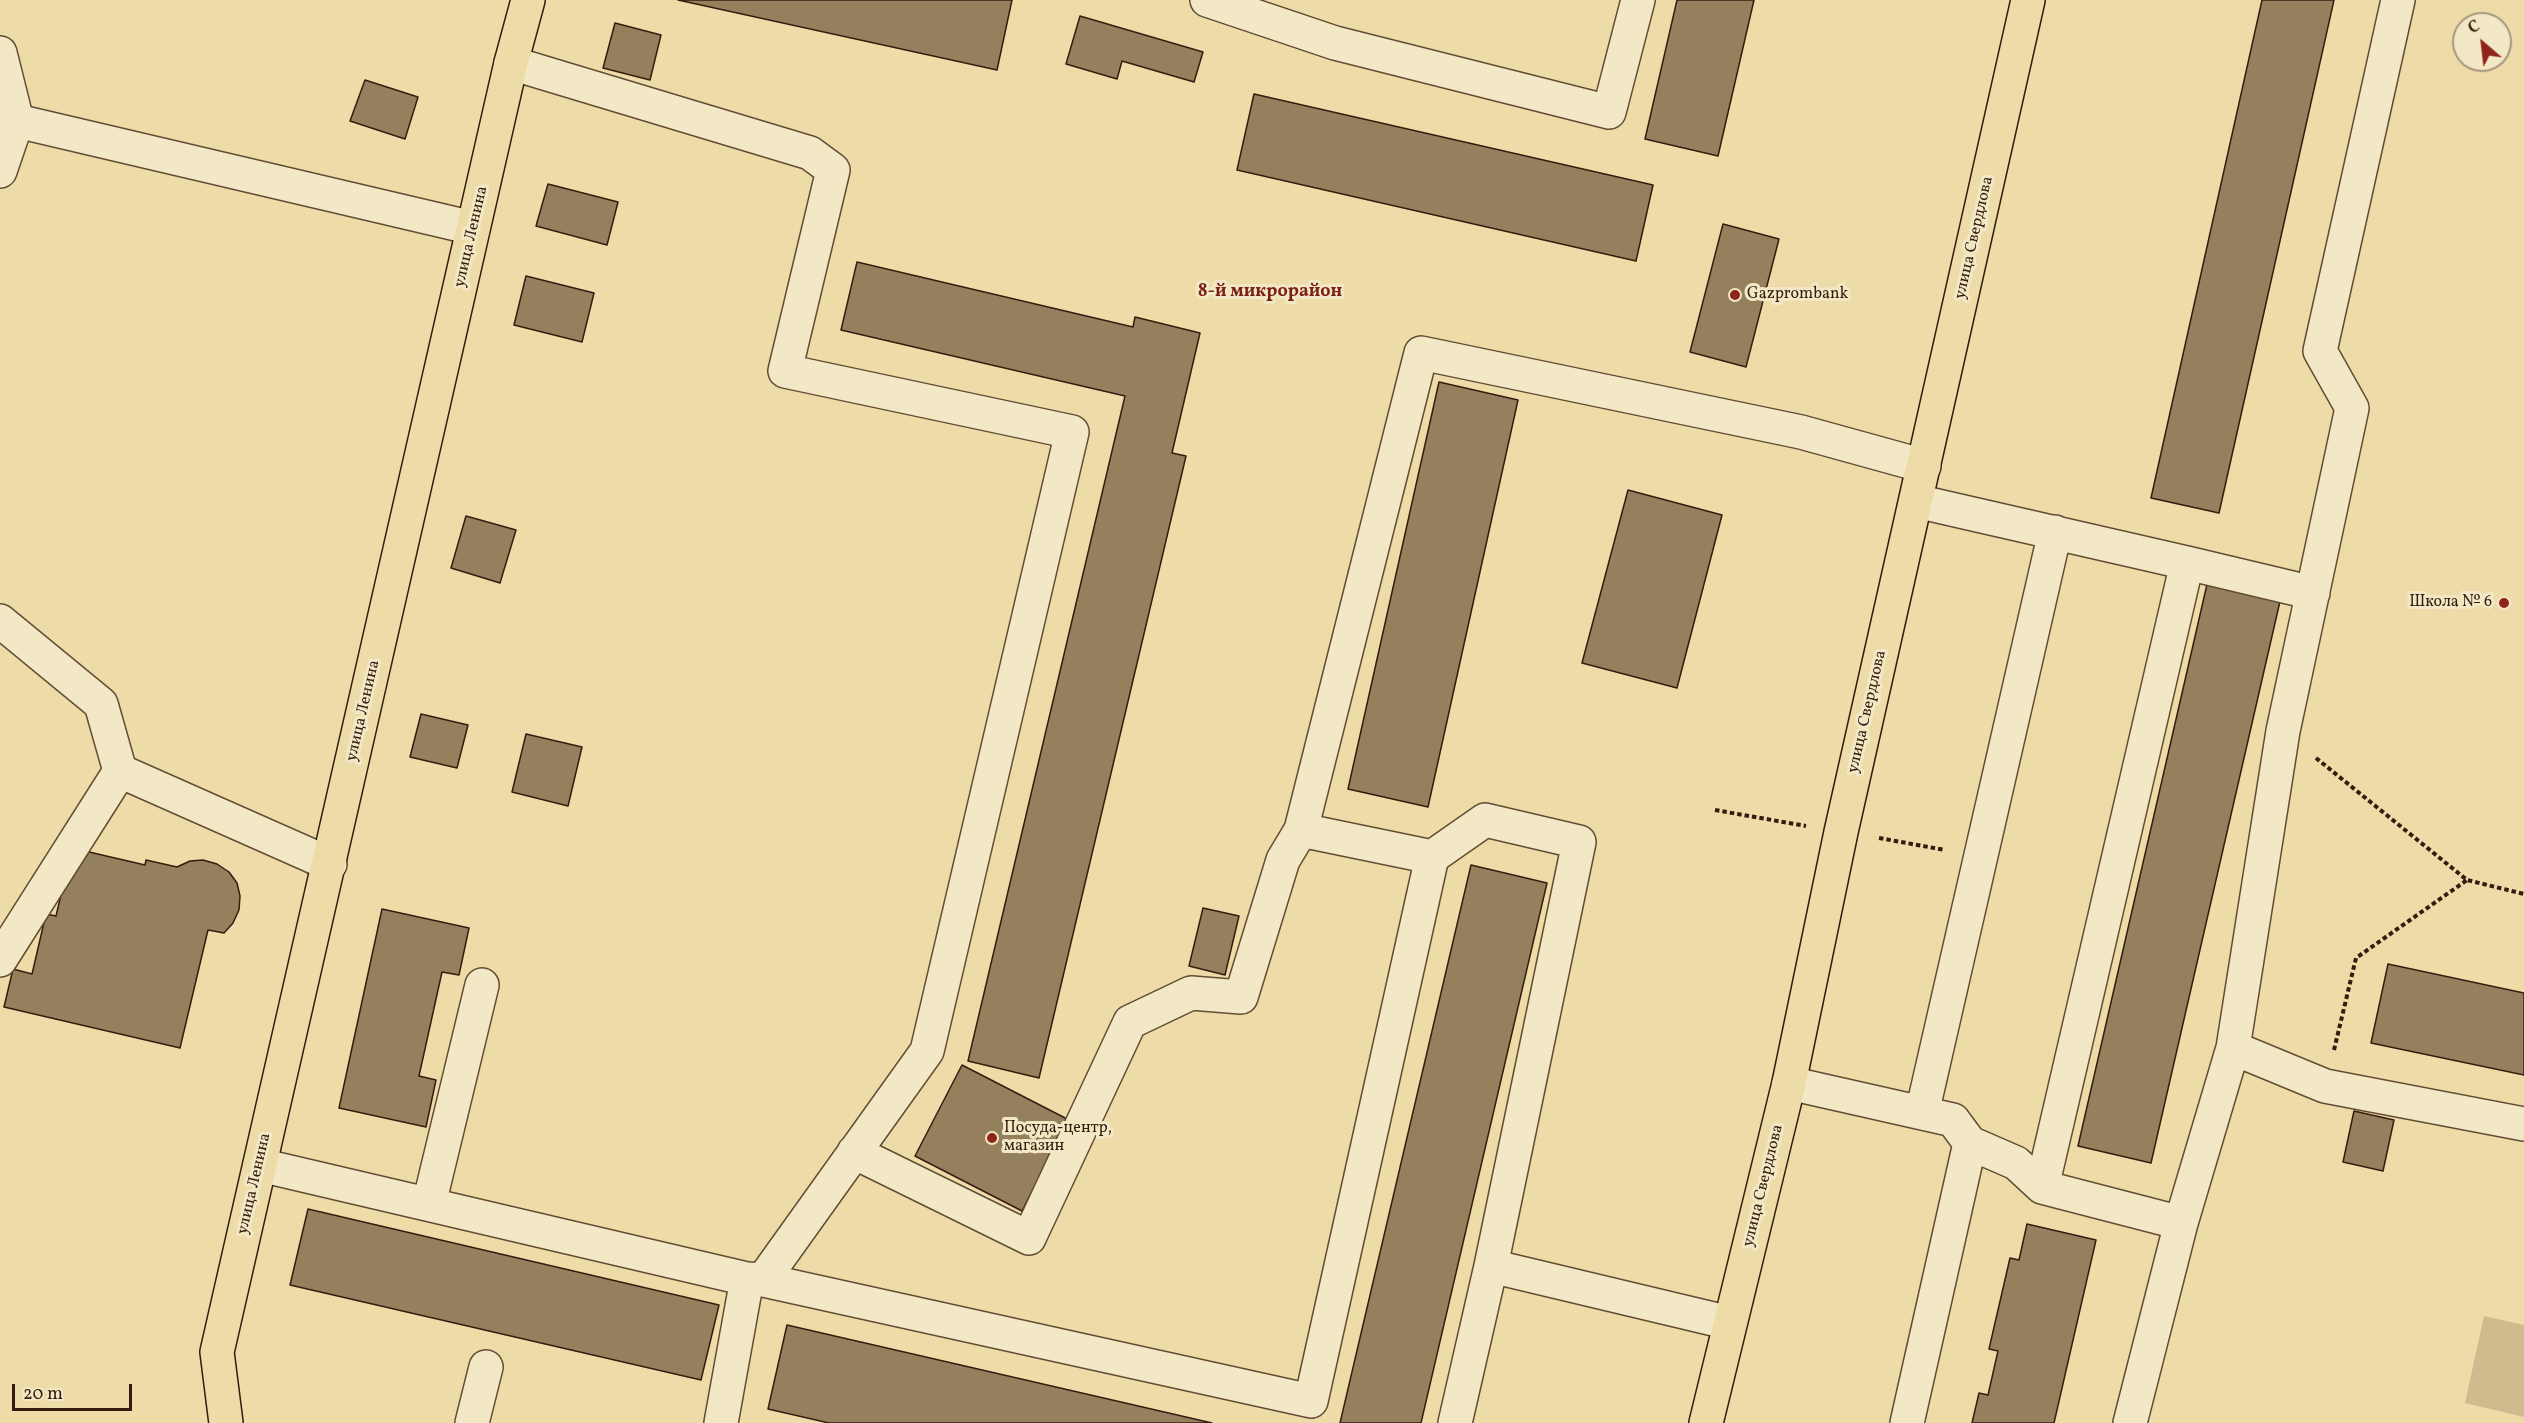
<!DOCTYPE html>
<html>
<head>
<meta charset="utf-8">
<style>
  body { margin:0 }
  #map { position:relative; width:2524px; height:1423px; overflow:hidden; background:#eddca8; font-family:Vollkorn,serif }
  canvas { display:block }
  .north { position:absolute; left:2452px; top:12px; width:60px; height:60px; box-sizing:border-box; background:#f3e8c6; border:2px solid #a7967c; border-radius:50%; rotate:332deg; font-size:16px; font-weight:700; line-height:24px; text-align:center; color:#351c0e }
  .north::after { content:''; display:block; margin:auto; width:21px; height:27px; background:#8f2418; clip-path:polygon(50% 0,100% 100%,50% 72%,0 100%) }
  .scale { position:absolute; left:12px; top:1384px; width:120px; height:27px; box-sizing:border-box; border:3px solid #351c0e; border-top:0; padding-left:8px; font-size:18px; line-height:21px; white-space:nowrap; color:#351c0e; -webkit-text-stroke:4px #f3e8c6; paint-order:stroke }
</style>
</head>
<body>
<div id="map">
<canvas width="2524" height="1423"></canvas>
<div class="north">С</div>
<div class="scale">20 m</div>
</div>
<script>
const g = document.querySelector('canvas').getContext('2d');
g.lineJoin = 'round';
function fillPath(path, color) {
  g.fillStyle = color;
  g.fill(path, 'evenodd');
}
function stroke(path, color, width, dash) {
  g.strokeStyle = color;
  g.lineWidth = width;
  g.lineCap = dash ? 'butt' : 'round';
  g.setLineDash(dash || []);
  g.stroke(path);
}
function label(font, color, halo, rows, align = 'center') {
  g.font = font + ' Vollkorn,serif';
  g.lineWidth = 6;
  g.setLineDash([]);
  g.textBaseline = 'middle';
  g.strokeStyle = halo;
  g.fillStyle = color;
  for (const [text, x, y, turn = 0] of rows) {
    g.save();
    g.translate(x, y);
    g.rotate((+turn || 0) * Math.PI / 180);
    g.textAlign = isNaN(turn) ? turn : align;
    if (halo) g.strokeText(text, 0, 0);
    g.fillText(text, 0, 0);
    g.restore();
  }
}
fillPath(new Path2D(`
  M2484 1316 2524 1325V1417L2465 1403Z`), '#cebb8e');
const building = new Path2D(`
  M678 0H1012L997 70Z
  M1677 0H1754L1718 156 1645 139Z
  M2262 0H2334L2219 513 2151 498Z
  M1080 16 1203 52 1194 82 1122 61 1117 79 1066 64Z
  M615 23 661 35 650 80 603 68Z
  M365 80 418 97 405 139 350 121Z
  M1254 94 1653 185 1636 261 1237 170Z
  M548 184 618 202 607 245 536 226Z
  M1723 224 1779 239 1746 367 1690 352Z
  M857 262 1133 327 1135 317 1200 333 1172 453 1186 456 1039 1078 968 1061 1125 396 841 330Z
  M526 276 594 293 582 342 514 325Z
  M1439 382 1518 400 1428 807 1348 789Z
  M1628 490 1722 515 1677 688 1582 663Z
  M466 516 516 530 500 583 451 568Z
  M2208 580 2281 597 2151 1163 2078 1146Z
  M421 714 468 725 457 768 410 757Z
  M526 734 582 747 568 806 512 792Z
  M72 848 145 865 146 860 177 867 190 861 203 860 217 864 229 872 237 883 240 896 239 910 233 923 224 933 208 930 180 1048 4 1007 13 969 32 974 46 914 56 916Z
  M1471 865 1547 883 1421 1423H1340Z
  M1203 908 1239 916 1225 975 1189 966Z
  M382 909 469 928 459 975 442 972 419 1076 436 1080 426 1127 339 1108Z
  M2388 964 2524 993V1075L2371 1043Z
  M962 1065 1069 1120 1022 1211 915 1156Z
  M2354 1111 2394 1120 2383 1171 2343 1162Z
  M308 1209 719 1305 701 1380 290 1285Z
  M2027 1224 2096 1240 2054 1423H1972L1979 1393 1988 1395 1998 1351 1989 1349 2010 1258 2019 1260Z
  M787 1325 1212 1423H829L768 1409Z`);
fillPath(building, '#95805e');
stroke(building, '#351c0e', 1.5);
const minor = new Path2D(`
  M1207 0 1335 43 1609 112 1638 0
  M0 53 17 121
  M511 63 810 153 833 170 785 371 1072 432 927 1051 763 1280
  M0 171 17 121 473 228
  M1916 501 2187 563 2042 1187 2181 1223 2233 1048 2283 731 2352 408 2320 351 2398 0
  M2187 563 2313 593
  M0 621 101 704 120 771
  M1432 857 1485 820 1579 842 1491 1266 1455 1423
  M0 960 120 771 330 864
  M2233 1048 2325 1086 2524 1124
  M1789 1083 1953 1120 1970 1143 2016 1163 2042 1187
  M1922 1113 2055 532
  M854 1152 1029 1238 1130 1022 1191 993 1241 997 1283 860 1301 830
  M260 1165 747 1279 763 1280 1311 1401 1432 857 1301 830 1421 353 1801 432 1924 466
  M429 1204 482 985
  M1491 1266 1730 1323
  M472 1423 486 1367
  M721 1423 747 1279
  M1907 1423 1970 1143
  M2130 1423 2181 1223`);
const major = new Path2D(`
  M226 1423 217 1352 511 63 528 0
  M1706 1423 1789 1083 1841 832 2028 0`);
stroke(minor, '#634c34', 36);
stroke(major, '#351c0e', 36);
stroke(new Path2D(`
  M2316 758 2467 880 2524 894
  M1715 810 1806 826
  M1879 838 1945 850
  M2334 1050 2356 958 2467 880`), '#351c0e', 4, [4.5, 3]);
stroke(minor, '#f3e8c6', 33);
stroke(major, '#eddca8', 33);
for (const [x, y, r, color] of [
  [1735,295,6,"#8f2418"],
  [2504,603,6,"#8f2418"],
  [992,1138,6,"#8f2418"]
]) {
  const dot = new Path2D();
  dot.arc(x, y, r, 0, 2 * Math.PI);
  g.fillStyle = color;
  g.fill(dot);
  stroke(dot, '#f3e8c6', 2);
}
label('16px', '#351c0e', '#f3e8c6', [
  ["улица Ленина",472,237,-77],
  ["улица Свердлова",1975,238,-77],
  ["улица Ленина",364,711,-77],
  ["улица Свердлова",1868,712,-77],
  ["улица Ленина",255,1184,-77],
  ["улица Свердлова",1764,1186,-76]
]);
label('16px', '#351c0e', '#f3e8c6', [
  ["Gazprombank",1747,295],
  ["Школа № 6",2492,603,"right"],
  ["Посуда-центр,",1004,1129],
  ["магазин",1004,1147]
], 'left');
label('bold 18px', '#7a1f14', '#f3e8c6', [
  ["8-й микрорайон",1270,293]
]);
</script>
</body>
</html>
